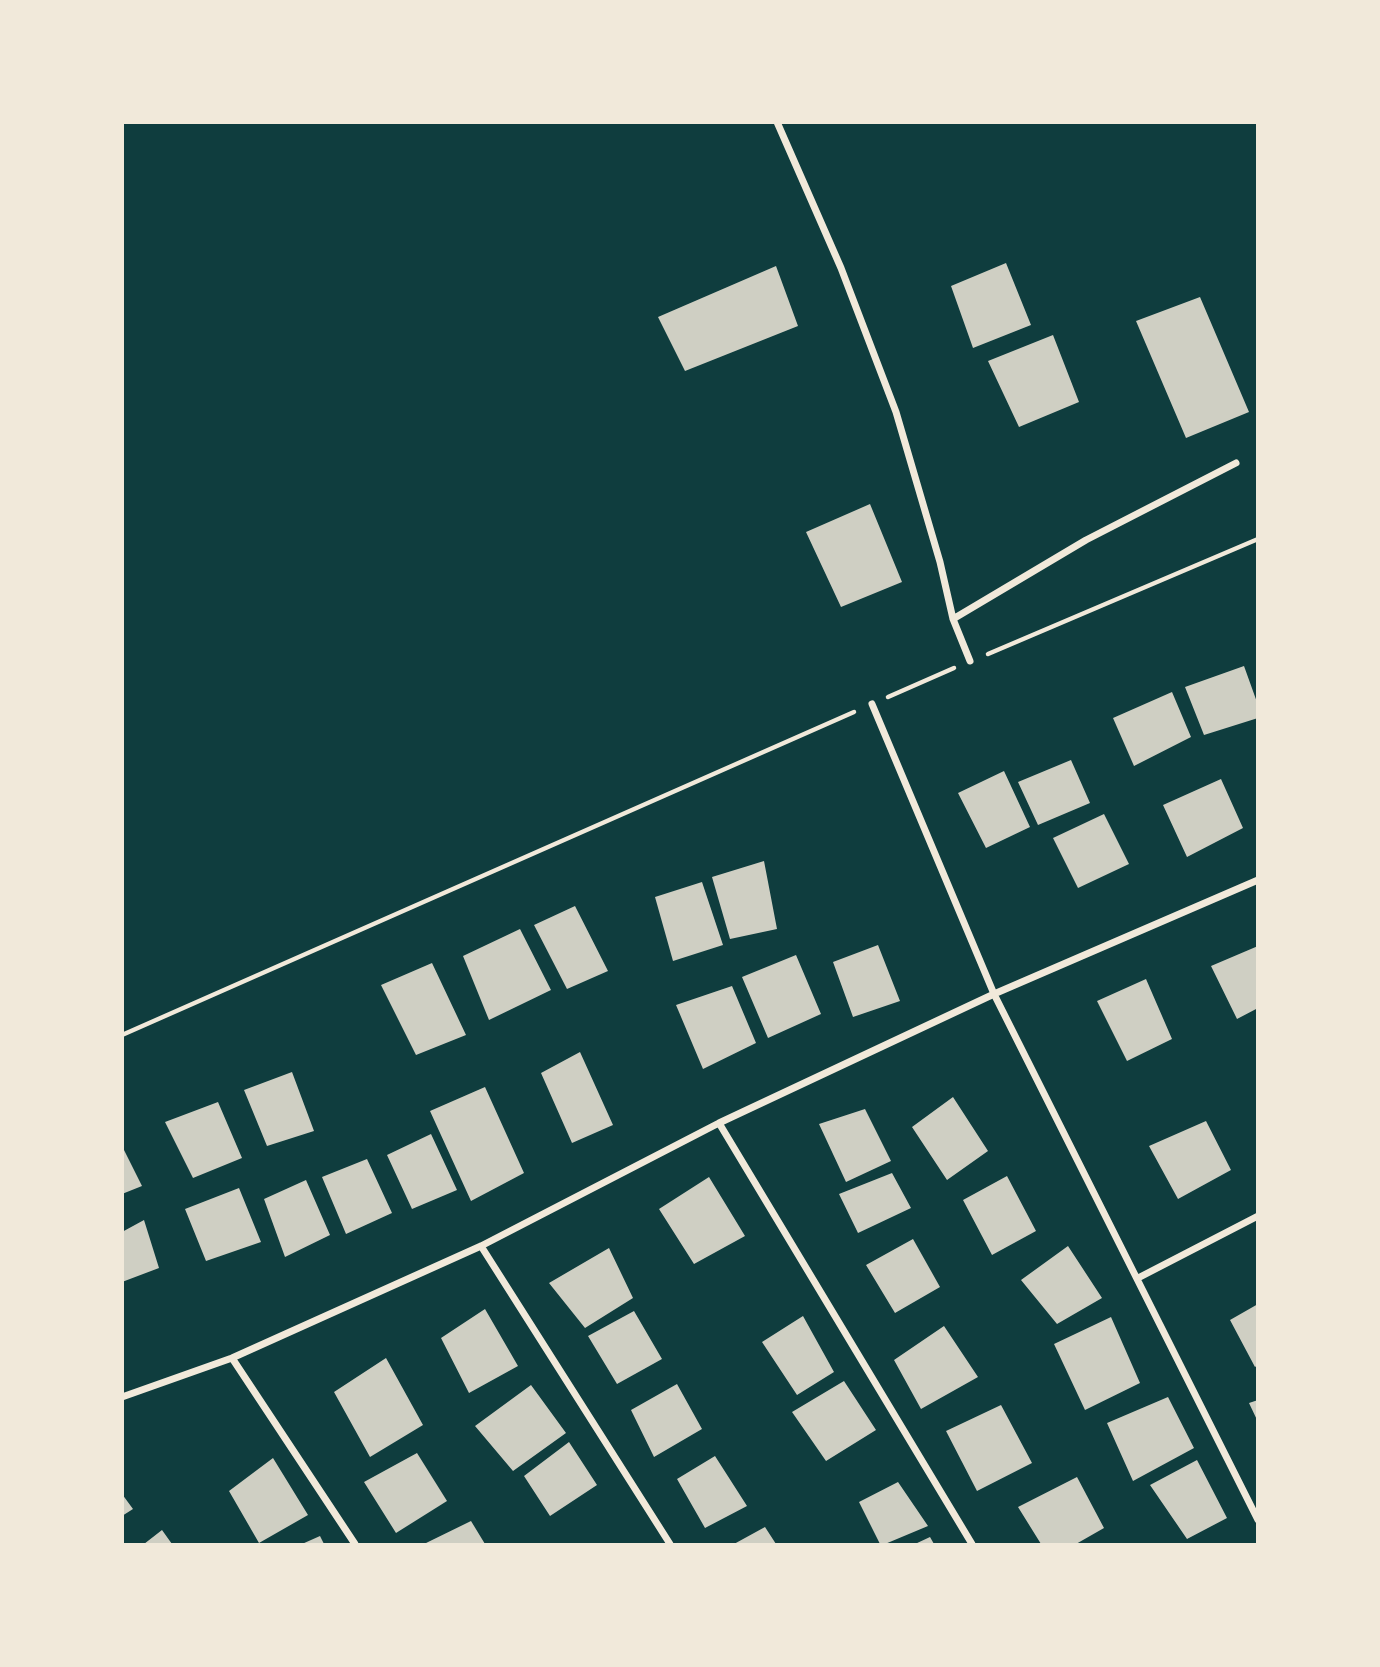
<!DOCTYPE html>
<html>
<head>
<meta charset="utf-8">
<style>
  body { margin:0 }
  #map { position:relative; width:1380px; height:1667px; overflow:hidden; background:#0f3d3e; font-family:"Crimson Pro",serif }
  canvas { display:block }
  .frame { position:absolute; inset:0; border:124px solid #f1e9da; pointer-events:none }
</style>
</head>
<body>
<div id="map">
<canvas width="1380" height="1667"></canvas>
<div class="frame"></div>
</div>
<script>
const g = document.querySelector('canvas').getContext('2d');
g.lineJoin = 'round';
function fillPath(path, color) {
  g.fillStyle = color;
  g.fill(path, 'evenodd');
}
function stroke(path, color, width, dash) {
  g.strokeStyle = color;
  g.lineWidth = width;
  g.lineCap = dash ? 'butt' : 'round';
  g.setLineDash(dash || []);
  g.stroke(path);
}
fillPath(new Path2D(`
  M1006 263 1031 325 973 348 951 286Z
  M776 266 798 326 685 371 658 317Z
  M1200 297 1249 412 1186 438 1136 321Z
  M1053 335 1079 402 1019 427 988 361Z
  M870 504 902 582 841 607 806 532Z
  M1244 666 1258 705V718L1204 735 1185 687Z
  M1172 692 1191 737 1134 766 1113 718Z
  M1071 760 1090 803 1038 825 1018 782Z
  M1004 771 1030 827 986 848 958 793Z
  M1221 779 1243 828 1187 857 1163 805Z
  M1104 814 1129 864 1078 888 1053 838Z
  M764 861 777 929 730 939 712 877Z
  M702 882 723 945 673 961 655 897Z
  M575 906 608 971 567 989 534 925Z
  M520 929 551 990 489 1020 463 956Z
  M878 945 900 1001 853 1017 833 962Z
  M1258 946V1008L1237 1019 1211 966Z
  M796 955 821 1014 768 1038 742 977Z
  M432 963 466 1035 416 1055 381 985Z
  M1146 979 1172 1039 1127 1061 1097 1001Z
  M732 986 756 1043 703 1069 676 1005Z
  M580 1052 613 1125 572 1143 541 1073Z
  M292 1072 314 1131 267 1146 244 1090Z
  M485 1087 524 1173 471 1201 430 1111Z
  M953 1097 988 1151 947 1180 912 1127Z
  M218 1102 242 1158 193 1178 165 1122Z
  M865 1109 891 1161 846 1182 819 1124Z
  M1206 1121 1231 1170 1178 1199 1149 1146Z
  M431 1134 457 1190 412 1209 387 1155Z
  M122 1146 142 1186 122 1194Z
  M367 1159 392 1213 346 1234 322 1177Z
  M892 1173 911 1208 858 1233 839 1194Z
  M1007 1176 1036 1231 992 1255 963 1200Z
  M709 1177 745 1236 694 1264 659 1209Z
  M306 1180 330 1235 285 1257 264 1199Z
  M239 1188 261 1242 206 1261 185 1209Z
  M144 1220 159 1268 122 1282V1232Z
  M913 1239 940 1287 895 1313 866 1265Z
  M1068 1246 1102 1298 1057 1324 1021 1280Z
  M609 1248 633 1298 585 1328 549 1283Z
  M1258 1304V1365L1255 1367 1230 1320Z
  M485 1309 518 1366 469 1393 441 1338Z
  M634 1311 662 1359 617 1384 588 1336Z
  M803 1316 834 1372 797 1395 762 1342Z
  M1111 1317 1140 1383 1085 1410 1054 1344Z
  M944 1326 978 1377 921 1409 894 1360Z
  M386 1358 423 1425 370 1457 334 1392Z
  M844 1381 876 1430 826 1461 792 1412Z
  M677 1384 702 1429 654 1457 631 1410Z
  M531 1385 566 1433 513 1471 475 1426Z
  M1168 1397 1194 1448 1133 1481 1107 1423Z
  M1258 1400V1422L1249 1403Z
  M1001 1405 1032 1463 977 1491 946 1431Z
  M569 1442 597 1485 550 1516 524 1476Z
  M417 1453 447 1501 396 1533 364 1482Z
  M715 1456 747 1506 705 1528 677 1479Z
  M273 1458 308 1515 259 1543 229 1491Z
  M1197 1460 1227 1518 1187 1539 1150 1485Z
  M1077 1477 1104 1528 1076 1544H1041L1018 1507Z
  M898 1482 928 1526 885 1544H880L859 1502Z
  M122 1494 133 1509 122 1516Z
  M471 1521 485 1544H424Z
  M765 1527 776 1544H734Z
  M162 1530 172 1544H144Z
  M320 1536 324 1544H302Z
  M930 1537 934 1544H915Z`), '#cfcfc3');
stroke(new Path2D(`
  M988 654 1258 539
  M888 697 954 668
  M122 1035 854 712`), '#f1e9da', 4.5);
stroke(new Path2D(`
  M777 122 841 268 896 412 940 562 953 619 970 661
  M953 619 1086 540 1236 463
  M872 704 994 994 1258 1520
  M719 1123 972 1544
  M481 1246 670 1544
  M1138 1278 1258 1216
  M232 1358 355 1544
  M122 1397 232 1358 481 1246 719 1123 994 994 1258 880`), '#f1e9da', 7);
</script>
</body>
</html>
